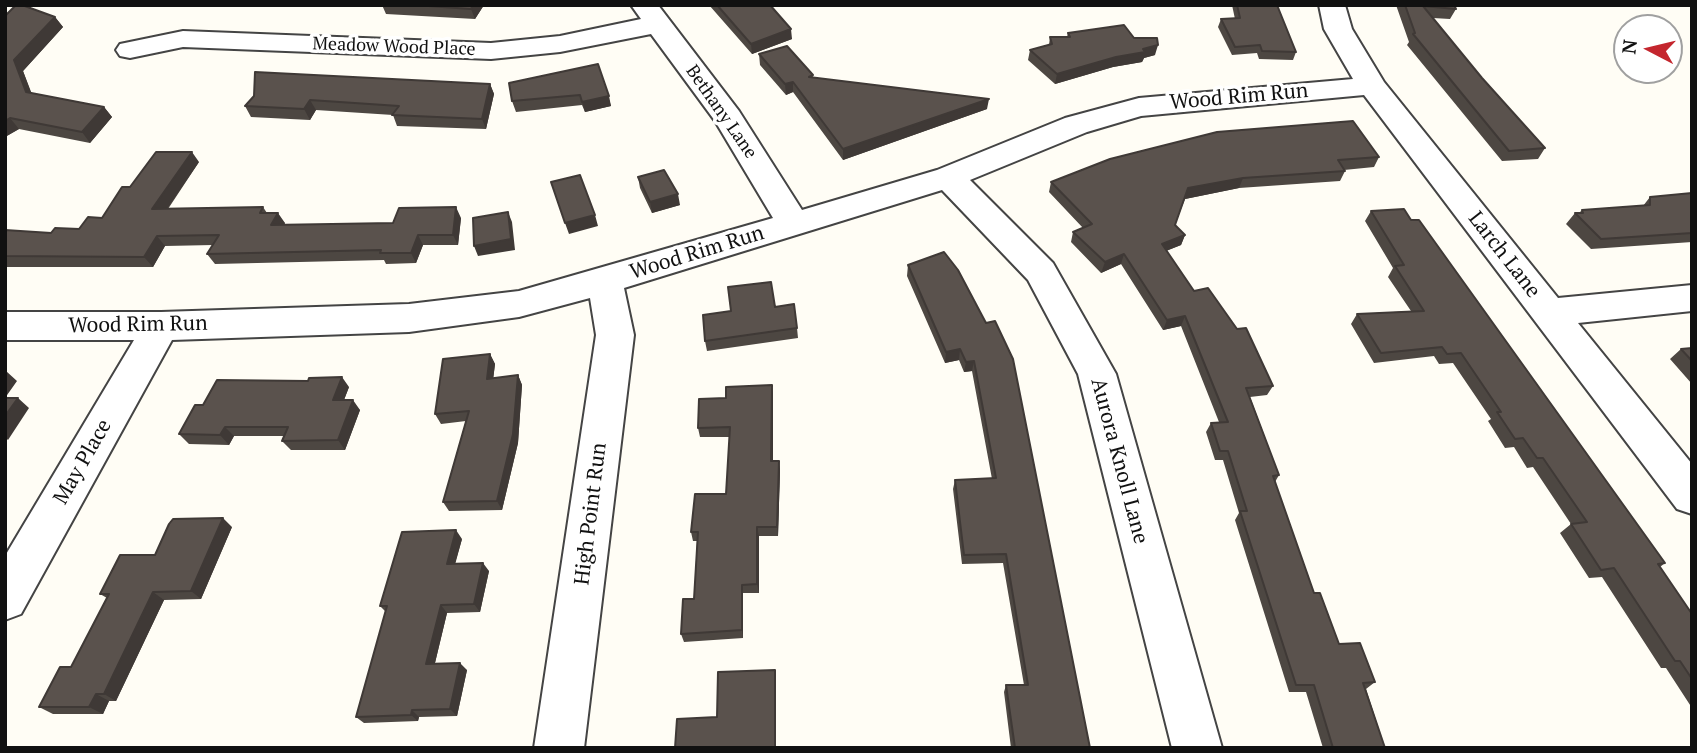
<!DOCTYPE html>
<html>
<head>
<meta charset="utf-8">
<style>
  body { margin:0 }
  #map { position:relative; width:1697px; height:753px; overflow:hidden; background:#fffdf5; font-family:"PT Serif",serif }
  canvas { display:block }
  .frame { position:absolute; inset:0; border:7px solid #111; pointer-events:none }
  .north { position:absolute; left:1613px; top:14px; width:70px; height:70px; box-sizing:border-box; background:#fff; border:2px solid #a0a0a0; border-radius:50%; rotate:277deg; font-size:19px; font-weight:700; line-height:28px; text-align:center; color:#111 }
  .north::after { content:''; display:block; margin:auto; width:24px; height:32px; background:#c4262e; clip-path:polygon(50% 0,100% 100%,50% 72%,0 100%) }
</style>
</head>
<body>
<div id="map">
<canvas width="1697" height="753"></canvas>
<div class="frame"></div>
<div class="north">N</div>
</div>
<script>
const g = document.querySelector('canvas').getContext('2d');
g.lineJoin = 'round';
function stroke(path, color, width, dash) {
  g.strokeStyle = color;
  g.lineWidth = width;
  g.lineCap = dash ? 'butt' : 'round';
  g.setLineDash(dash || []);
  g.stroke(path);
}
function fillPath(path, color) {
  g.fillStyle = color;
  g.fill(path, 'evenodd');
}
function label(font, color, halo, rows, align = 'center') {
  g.font = font + ' "PT Serif",serif';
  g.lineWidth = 7;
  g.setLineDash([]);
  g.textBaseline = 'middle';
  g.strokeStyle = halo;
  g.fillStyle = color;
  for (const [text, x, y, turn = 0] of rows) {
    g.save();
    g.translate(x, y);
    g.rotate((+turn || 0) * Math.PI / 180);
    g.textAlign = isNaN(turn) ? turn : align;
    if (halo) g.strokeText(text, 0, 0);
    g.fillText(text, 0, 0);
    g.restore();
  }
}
const minor = new Path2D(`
  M631 5H658L739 111 802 210 937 170 1065 118 1139 98 1353 79 1324 29 1319 5H1345L1352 29 1384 82 1558 298 1692 285V311L1578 323 1692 464V514L1677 509 1364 95 1141 116 1087 132 970 180 1053 263 1116 374 1222 748H1172L1078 374 1028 280 942 190 624 288 634 335 584 748H534L596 335 590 298 519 317 409 332 172 340 21 614 5 620V556L134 340H5V312H161L409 304 519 291 773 218 715 121 651 34 560 52 491 59 183 47 130 58 120 56 116 50 120 44 183 31 491 43 560 36 641 19Z`);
stroke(minor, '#444', 4);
fillPath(minor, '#fff');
fillPath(new Path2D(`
  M382 5H484L475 19 386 14Z
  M709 5H770L792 39 752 54Z
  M1232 5H1277L1296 52 1293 60 1259 59 1257 53 1232 55 1218 27 1221 19H1235Z
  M1396 5H1454L1456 9 1450 19 1433 18 1482 78 1545 148 1538 159 1502 161 1407 45 1409 42Z
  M5 16 55 17 63 27 23 71 31 93 104 107 112 117 90 143 19 129 5 137Z
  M1068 33 1134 38 1155 55 1144 58 1142 62 1113 67 1055 84 1028 60 1030 50 1049 45 1050 37H1067Z
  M759 54 813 77 987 109 843 160 793 92 786 95 760 65Z
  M598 64 611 106 585 112 582 105 516 112 512 101Z
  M490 84 494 94 486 129 397 126 393 115 316 110 310 120 251 117 245 106Z
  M1379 157 1374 167 1344 170 1345 171 1340 181 1239 188 1185 199 1175 225 1185 235 1181 245 1166 251 1194 291 1273 386 1267 395 1250 397 1279 475 1275 482 1314 593 1339 644 1375 682 1366 689 1385 748H1323L1306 692H1289L1235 520 1239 513 1223 460H1215L1206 432 1211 423 1219 422 1181 326 1163 330 1121 264 1101 273 1071 242 1073 232 1083 228 1049 192 1051 182Z
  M199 162 168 209 263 207 267 213 285 223 284 225 393 223 461 218 458 245H423L416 263 386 264 384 260 215 264 207 254 213 245 165 246 153 267H5V230L51 233 79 229 102 218 130 187Z
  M638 177 680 205 652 213 640 188Z
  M1692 193V242L1591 249 1566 224 1575 213H1579L1582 210 1643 206 1650 197Z
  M1371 211 1665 563 1660 567 1692 614V708L1666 668H1661L1602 577 1589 578 1560 533 1571 524 1533 467 1527 468 1514 447 1505 448 1488 421 1491 419 1453 363 1439 364 1434 356 1374 363 1351 324 1357 314 1411 311 1388 277 1393 268 1365 221Z
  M944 252 1090 748H1011L1004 692 1006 685H1024L1003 563 962 564 953 489 955 480 992 479 972 371 964 372 959 360 945 363 907 276 908 265Z
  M775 307 797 328 798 338 707 351 705 341Z
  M1692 348V384L1670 359 1681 349Z
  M490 354 495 364 493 379 518 375 522 385 518 443 502 510 449 511 443 502 466 421 441 424 435 414Z
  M772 385 773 395V461H779L780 470 778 536H759V593H743V638L684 642 681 634 694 599 697 541H693L691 532 726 494 730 437H700L698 428 726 398Z
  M349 387 344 400 360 410 345 450H291L282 441 284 436H234L229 445 189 444 179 434 203 405Z
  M232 527 201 599 164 600 116 701H109L103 714H53L39 707 71 667 107 598 100 594 155 555Z
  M462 539 455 563 489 571 480 612 447 613 435 663 467 670 457 716 419 717 418 721 364 723 356 717 386 612 380 606Z`), '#4d4742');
fillPath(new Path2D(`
  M473 5H484L475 19 471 9Z
  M55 17 63 27 23 71 35 102 26 92 14 60Z
  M791 29 792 39 752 54 751 44Z
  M1158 45 1155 55 1144 58 1142 62 1113 67 1055 84 1057 74Z
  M793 82V92L786 95 785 84Z
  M490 84 494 94 486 129 482 119Z
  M609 96 611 106 585 112 582 102Z
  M989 99 987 109 843 160V149Z
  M310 100 316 110 310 120 304 109Z
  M104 107 112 117 90 143 82 132Z
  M10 118 19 129 5 137V121Z
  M192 152 199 162 160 219 152 209Z
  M1243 178 1239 188 1185 199 1188 188Z
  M678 194 680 205 652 213 650 202Z
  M456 207 461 218 458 245 453 235Z
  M508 212 512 222 515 250 478 256 474 246Z
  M278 213 285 223 278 235 271 225Z
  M595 215 598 226 569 234 565 223Z
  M418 235 423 245 416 263 411 253Z
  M1185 235 1181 245 1158 254 1162 244Z
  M157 236 165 246 153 267 144 257Z
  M1124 254 1121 264 1101 273 1105 262Z
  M1185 316 1181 326 1163 330 1167 320Z
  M960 349 959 360 945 363 946 352Z
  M490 354 495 364 492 389 487 379Z
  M974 361 972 371 964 372 966 362Z
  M5 371H6L17 381 5 398Z
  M518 375 522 385 518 443 502 510 497 501Z
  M342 377 349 387 340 410 333 400Z
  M772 385 773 395V470L771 461Z
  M18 398 29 408 8 440 5 437V416Z
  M353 400 360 410 345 450 338 440Z
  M225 427 234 436 229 445 220 435Z
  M779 461 780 470 778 536 777 527Z
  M223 518 232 527 201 599 191 591Z
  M757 527 759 536V593L757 584Z
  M456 530 462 539 453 572 447 564Z
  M483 563 489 571 480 612 474 604Z
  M742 585 743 593V638L742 630Z
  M153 592 164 600 116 701 104 694Z
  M441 605 447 613 433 671 426 664Z
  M460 663 467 670 457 716 450 709Z
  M775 670 776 677V748H775Z
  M96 694 109 701 103 714 89 707Z
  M412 710 419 717 418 721 411 715Z`), '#3f3936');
const building = new Path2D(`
  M16 5H22L55 17 14 60 26 92 104 107 82 132 10 118 5 121V16Z
  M414 5H473L471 9Z
  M717 5H770L791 29 751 44Z
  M1237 5H1277L1296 52 1262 51 1260 45 1235 47 1221 19 1240 18Z
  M1405 5H1454L1456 9 1423 6 1482 78 1545 148 1509 151 1413 34 1415 33Z
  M1124 25 1134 38H1157L1158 45 1143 49 1145 52 1116 57 1057 74 1030 50 1052 44 1050 37H1070L1068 33Z
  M787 46 813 75 809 77 989 99 843 149 793 82 785 84 759 54Z
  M598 64 609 96 582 102 580 95 512 101 509 83Z
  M255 72 490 84 482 119 392 115 399 106 310 100 304 109 245 106 254 96Z
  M1353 121 1379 157 1338 160 1345 171 1243 178 1188 188 1175 225 1185 235 1162 244 1194 291 1208 288 1237 329 1246 328 1273 386 1246 388 1279 475 1273 476 1314 593H1320L1339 644 1360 643 1375 682 1363 683 1385 748H1333L1314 685H1296L1240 511H1247L1228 451H1220L1211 423 1228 422 1185 316 1167 320 1124 254 1105 262 1073 232 1092 224 1051 182 1110 159 1217 132Z
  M156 152H192L152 209 263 207 260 213H278L271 225 393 223 399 208 456 207 453 235H418L411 253H380L381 250 207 254 219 235 157 236 144 257 5 256V230L51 233 55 228 79 229 88 217 102 218 122 187H130Z
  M664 170 678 194 650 202 638 177Z
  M580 175 595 215 565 223 551 182Z
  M1692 193V233L1601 239 1575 213H1583L1582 210 1650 205V197Z
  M1404 209 1411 220H1419L1665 563 1658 564 1692 614V679L1680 661H1675L1614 568 1601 570 1571 524 1587 522 1543 458H1537L1523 438 1515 439 1497 412H1501L1461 353 1447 354 1442 347 1381 353 1357 314 1424 311 1395 266 1404 265 1371 211Z
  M508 212 511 239 474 246 473 218Z
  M944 252 958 270 986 323 995 321 1013 359 1090 748H1015L1006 685H1028L1006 554 964 555 955 480 996 478 974 361 966 362 960 349 946 352 908 265Z
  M771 282 775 307 794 304 797 328 705 341 703 315 731 311 728 287Z
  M1692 348V361L1681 349Z
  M490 354 487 379 518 375 513 434 497 501 443 502 469 411 435 414 443 359Z
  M342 377 333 400H353L338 440 282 441 288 427H225L220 435 179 434 195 405H203L217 380 308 381 309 378Z
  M772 385 771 461H779L777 527H757V584L742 585V630L681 634 683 599H694L698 532H691L695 494H726L730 427 698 428 699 399 726 398V387Z
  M5 398H18L5 416Z
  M223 518 191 591 153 592 104 694H96L89 707H39L60 667H71L109 594H100L120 555H155L169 524 173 519Z
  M456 530 447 564 483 563 474 604 441 605 426 664 460 663 450 709 412 710 411 715 356 717 387 606H380L402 532Z
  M775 670V748H675L677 719 717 717 718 672Z`);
fillPath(building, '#5a524d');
stroke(building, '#3f3936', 2);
label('18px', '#111', '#fff', [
  ["Meadow Wood Place",394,47,2],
  ["Bethany Lane",721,112,55]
]);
label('21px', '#111', '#fff', [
  ["Wood Rim Run",1239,97,-5],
  ["Wood Rim Run",697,253,-17],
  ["Larch Lane",1504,255,52],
  ["Wood Rim Run",138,325,-1],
  ["Aurora Knoll Lane",1119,461,75],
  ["May Place",83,462,-60],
  ["High Point Run",591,514,-83]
]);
</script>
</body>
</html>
